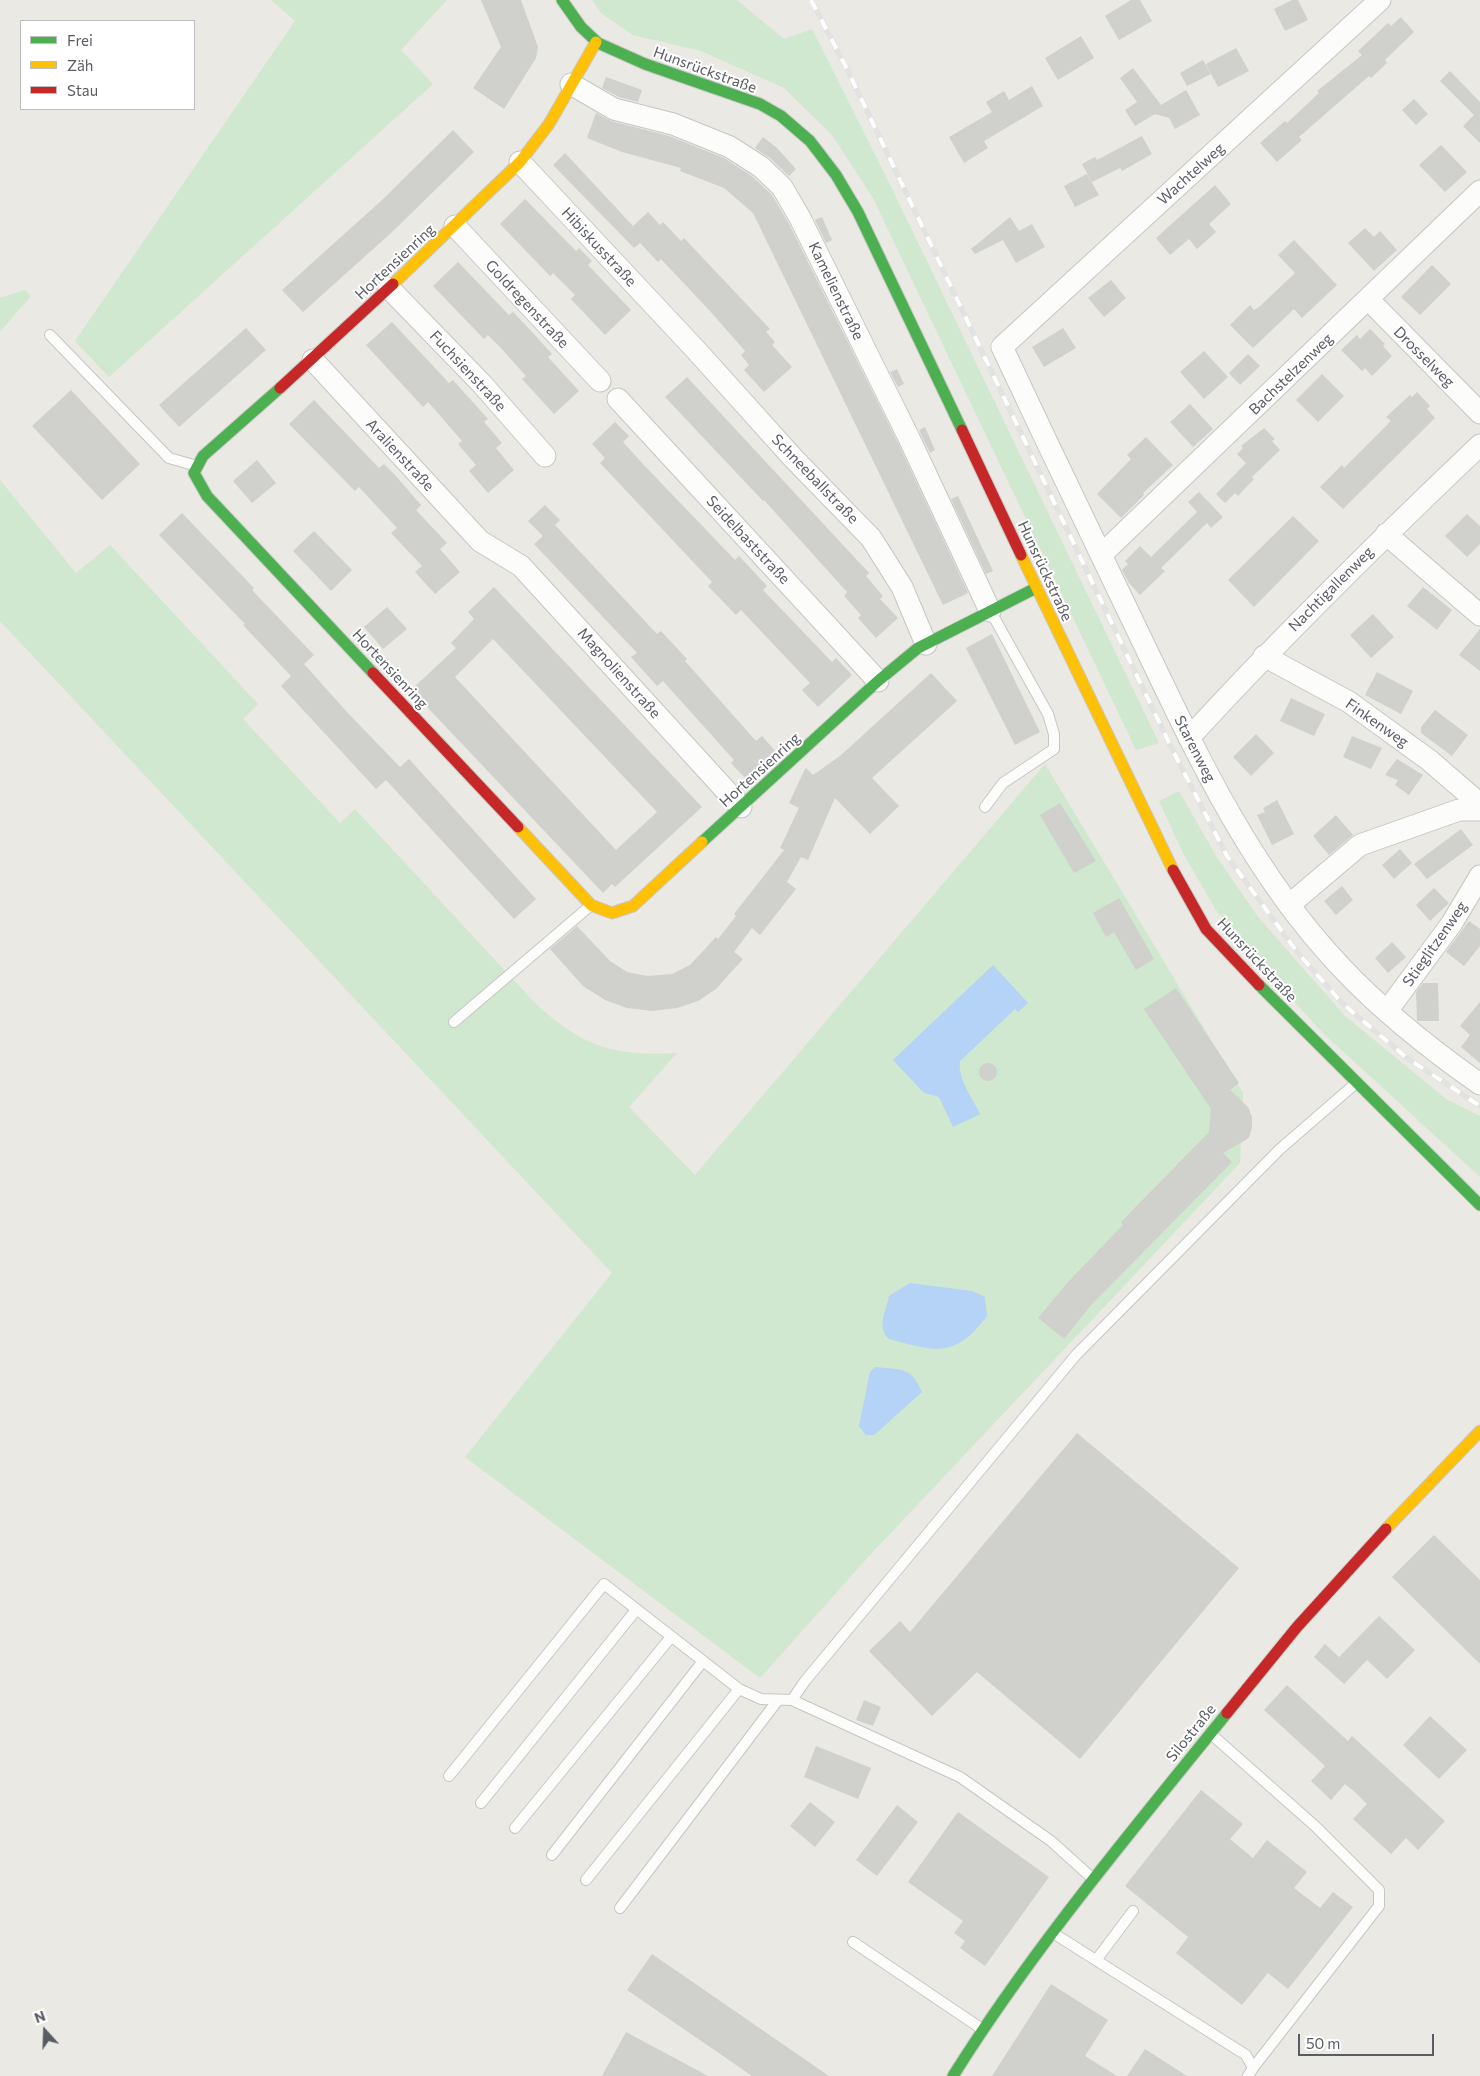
<!DOCTYPE html>
<html>
<head>
<meta charset="utf-8">
<style>
  body { margin:0 }
  #map { position:relative; width:1480px; height:2076px; overflow:hidden; background:#eae9e3; font-family:Commissioner,sans-serif }
  canvas { display:block }
  .legend { position:absolute; left:20px; top:20px; width:175px; height:90px; box-sizing:border-box; background:#fff; border:1px solid #bdbec0; margin:0; padding:6px 9px; list-style:none; font-size:15px; color:#595c62 }
  .legend li { display:flex; align-items:center; gap:10px; height:25px }
  .legend b { width:25px; border:1px solid #bdbec0 }
  .north { position:absolute; left:20px; top:2006px; width:50px; height:50px; -webkit-text-stroke:4px #fff; paint-order:stroke; rotate:340deg; font-size:14px; font-weight:700; line-height:20px; text-align:center; color:#595c62 }
  .north::after { content:''; display:block; margin:auto; width:18px; height:22px; background:#595c62; clip-path:polygon(50% 0,100% 100%,50% 72%,0 100%) }
  .scale { position:absolute; left:1298px; top:2034px; width:136px; height:22px; box-sizing:border-box; border:2px solid #595c62; border-top:0; padding-left:6px; font-size:15px; line-height:18px; white-space:nowrap; color:#595c62; -webkit-text-stroke:4px #fff; paint-order:stroke }
</style>
</head>
<body>
<div id="map">
<canvas width="1480" height="2076"></canvas>
<ul class="legend">
<li><b style="height:6px;background:#4caf50"></b>Frei</li>
<li><b style="height:6px;background:#ffc107"></b>Zäh</li>
<li><b style="height:6px;background:#c62828"></b>Stau</li>
</ul>
<div class="north">N</div>
<div class="scale">50 m</div>
</div>
<script>
const g = document.querySelector('canvas').getContext('2d');
g.lineJoin = 'round';
function fillPath(path, color) {
  g.fillStyle = color;
  g.fill(path, 'evenodd');
}
function stroke(path, color, width, dash) {
  g.strokeStyle = color;
  g.lineWidth = width;
  g.lineCap = dash ? 'butt' : 'round';
  g.setLineDash(dash || []);
  g.stroke(path);
}
function label(font, color, halo, rows, align = 'center') {
  g.font = font + ' Commissioner,sans-serif';
  g.lineWidth = 4;
  g.setLineDash([]);
  g.textBaseline = 'middle';
  g.strokeStyle = halo;
  g.fillStyle = color;
  for (const [text, x, y, turn = 0] of rows) {
    g.save();
    g.translate(x, y);
    g.rotate((+turn || 0) * Math.PI / 180);
    g.textAlign = isNaN(turn) ? turn : align;
    if (halo) g.strokeText(text, 0, 0);
    g.fillText(text, 0, 0);
    g.restore();
  }
}
fillPath(new Path2D(`
  M271 0H447L401 50 433 84 109 377 75 341 295 21Z
  M592 0H737L784 39 812 29 895 195 1159 743 1136 750 873 198 832 135 784 88 701 51 633 35 601 13Z
  M25 290 31 296 0 332V298Z
  M0 480 76 573 110 545 258 704 243 719 340 823 355 809 534 1002C581 1046 613 1057 677 1053L629 1107 695 1175 1045 764 1243 1093 1240 1163 869 1556 760 1678 465 1457 612 1273 0 621Z
  M1179 791 1216 856 1258 917 1345 1016 1446 1099 1480 1116V1177L1324 1034 1257 961 1216 910 1184 855 1159 801Z`), '#d0e7d0');
fillPath(new Path2D(`
  M993 965 1028 1003 1018 1012 1015 1009 960 1061C957 1078 973 1099 980 1114L953 1127 939 1097 924 1093 893 1060Z
  M910 1283 972 1291 985 1297 987 1316C955 1358 937 1352 889 1339 876 1328 886 1311 889 1296Z
  M875 1367C901 1370 911 1366 922 1392L874 1435H866L859 1426 870 1372Z`), '#b5d2f7');
fillPath(new Path2D(`
  M481 0H521L538 47 536 58 504 109 473 88 501 47Z
  M1131 0H1140L1152 21 1119 40 1105 16Z
  M1292 0H1298L1308 20 1285 31 1274 9Z
  M1401 17 1414 32 1385 60 1387 63 1371 78 1369 76 1299 137 1302 140 1277 162 1260 143 1285 121 1287 123 1319 93 1317 91 1362 55 1358 51 1388 23 1391 26Z
  M1081 36 1094 58 1058 80 1045 58Z
  M1236 48 1249 71 1218 87 1206 64Z
  M1203 60 1211 74 1187 86 1180 73Z
  M1133 68 1161 105 1186 90 1200 115 1175 129 1169 118 1155 114 1135 126 1125 110 1137 102 1120 78Z
  M1450 71 1480 102V143L1463 126 1474 115 1440 81Z
  M606 77 642 90 638 102 619 97 602 88Z
  M1032 86 1043 106 984 141 988 148 964 163 949 137 992 112 986 102 1004 91 1009 100Z
  M1414 99 1428 114 1416 125 1402 110Z
  M596 113 611 121 669 136 724 158 753 177 772 195 789 224 898 443 968 593 943 605 753 213 724 188 680 171 681 168 622 152 587 138Z
  M453 130 474 152 391 233 303 312 282 290 382 200Z
  M1142 136 1152 154 1122 171 1120 168 1092 182 1082 164 1095 157 1097 160Z
  M763 137 777 148 796 169 789 176 770 158 755 148Z
  M1441 145 1467 172 1445 192 1419 165Z
  M565 153 633 226 648 212 660 225 663 222 681 241 684 238 770 329 766 332 775 342 772 345 792 367 764 392 744 370 749 365 741 355 745 351 709 310 661 259 658 262 640 243 634 248 553 165Z
  M1087 174 1099 195 1075 207 1064 186Z
  M1215 185 1231 204 1209 224 1216 232 1197 249 1189 239 1170 255 1156 238Z
  M525 199 576 251 579 248 592 261 588 265 631 310 605 335 571 299 575 295 553 273 550 276 500 224Z
  M822 217 832 240 826 243 815 220Z
  M1010 217 1019 231 1032 224 1045 247 1016 263 1003 240 975 254 971 249Z
  M1365 228 1374 237 1380 231 1397 250 1374 271 1348 243Z
  M1294 240 1337 285 1302 318 1294 309 1253 348 1230 325 1250 305 1254 310 1259 307 1295 273 1278 255Z
  M458 262 509 315 513 312 532 332 552 354 548 357 579 391 554 414 522 379 526 376 499 346 488 335 484 339 433 286Z
  M1432 265 1451 284 1420 315 1401 297Z
  M1111 280 1126 298 1104 317 1088 298Z
  M392 322 449 383 453 380 488 419 484 422 502 443 496 448 514 470 488 493 469 471 476 465 458 444 462 441 428 402 423 407 366 345Z
  M246 328 266 350 179 427 159 405Z
  M1063 328 1076 348 1044 367 1032 347Z
  M1370 329 1385 344 1383 346 1392 356 1372 376 1365 368 1362 371 1341 350 1357 335 1360 339Z
  M1204 351 1228 377 1204 399 1180 372Z
  M1248 354 1260 366 1240 385 1229 373Z
  M897 369 904 384 898 387 890 372Z
  M1322 374 1344 396 1318 422 1296 400Z
  M687 377 869 573 866 576 883 596 880 599 898 618 876 638 858 618 861 615 844 596 847 592 764 500 763 501 665 397Z
  M71 390 140 464 102 500 32 426Z
  M1417 392 1430 406 1427 409 1435 418 1343 509 1320 487 1342 465 1344 468 1391 421 1386 417 1410 395 1412 397Z
  M314 400 379 468 384 464 395 475 421 505 416 510 447 543 440 549 460 572 435 594 415 572 422 566 391 533 397 528 359 487 355 491 289 424Z
  M1190 404 1213 429 1193 447 1170 422Z
  M615 422 629 436 623 442 642 463 735 560 739 556 767 586 763 590 832 662 836 658 852 675 818 707 802 690 810 683 741 610 736 615 708 586 712 582 600 463 605 458 592 444Z
  M925 427 935 450 930 453 919 430Z
  M1264 428 1275 439 1272 441 1280 450 1252 477 1254 479 1238 496 1235 493 1225 503 1216 494 1246 463 1237 454 1243 448 1241 446Z
  M1146 437 1173 465 1143 493 1144 495 1121 518 1097 494 1131 459 1127 455Z
  M257 460 276 483 252 503 233 481Z
  M1199 492 1223 517 1211 528 1207 523 1161 568 1165 571 1140 595 1129 583 1122 570 1128 564 1125 561 1140 546 1151 557 1197 512 1188 502Z
  M958 496 993 571 986 574 951 499Z
  M545 505 560 520 555 525 657 634 661 631 687 659 685 661 756 741 762 736 777 753 747 780 731 763 734 760 724 749 663 681 657 686 631 657 637 653 534 544 543 536 528 521Z
  M182 513 254 588 252 590 314 655 304 664 346 711 400 767 409 759 536 899 514 919 386 780 376 789 281 686 291 676 243 625 245 624 159 535Z
  M1467 514 1480 526V544L1467 557 1445 536Z
  M1293 516 1319 541 1254 607 1228 580Z
  M314 531 352 570 331 591 293 551Z
  M494 587 702 807 615 887 612 884 603 893 411 690 456 648 451 643 474 619 468 612ZM493 639 657 812 616 850 455 677Z
  M1423 587 1452 610 1437 630 1407 606Z
  M387 607 407 629 383 649 364 627Z
  M1373 614 1394 637 1371 658 1350 635Z
  M1480 629V671L1459 655Z
  M992 634 1040 732 1015 745 966 648Z
  M1377 672 1413 691 1401 714 1365 695Z
  M931 673 957 701 872 778 899 806 870 834 835 798 808 860 801 857 787 882 796 889 760 935 752 928 734 952 743 959 716 989 698 1001 677 1008 653 1011 627 1008 605 1000 583 986 550 949 577 926 610 961 627 972 647 976 672 974 690 965 716 937 718 939 736 916 734 914 784 850 780 848 799 808 789 803 805 769 806 768 813 775 840 756Z
  M1291 698 1325 714 1314 736 1280 721Z
  M1435 710 1468 735 1452 756 1421 733V727Z
  M1256 734 1274 753 1251 776 1233 757Z
  M1352 736 1382 748 1371 769 1343 757Z
  M1397 759 1423 775 1409 795 1395 785 1398 780 1385 775Z
  M1277 800 1294 834 1272 845 1257 815 1265 812 1263 808Z
  M1060 803 1096 861 1074 873 1040 815Z
  M1336 815 1353 835 1329 855 1313 836Z
  M1461 829 1473 845 1427 879 1414 864Z
  M1400 849 1412 863 1394 879 1382 865Z
  M1342 886 1353 900 1336 915 1324 901Z
  M1434 888 1449 903 1430 921 1416 905Z
  M1119 898 1154 959 1136 970 1114 932 1106 937 1093 913Z
  M1469 921 1480 929V946L1464 966 1446 952Z
  M1392 942 1406 957 1388 973 1375 958Z
  M1423 983H1438L1439 1021H1417L1416 992Z
  M1176 988 1239 1083 1230 1090 1248 1107 1252 1117V1127L1249 1138 1223 1153 1232 1162 1091 1305 1064 1339 1038 1318 1068 1282 1123 1225 1121 1222 1209 1132 1211 1109 1144 1009Z
  M1480 1002V1063L1461 1047 1470 1035 1460 1026Z
  M979 1072a9 9 0 1 1 18 0a9 9 0 1 1-18 0Z
  M1077 1433 1239 1568 1080 1759 977 1672 932 1716 869 1651 900 1621 910 1632Z
  M1434 1535 1480 1580V1664L1392 1577Z
  M1379 1616 1415 1650 1387 1679 1367 1660 1344 1684 1314 1657 1325 1644 1339 1657Z
  M1287 1685 1348 1741 1352 1736 1445 1821 1418 1850 1406 1838 1391 1854 1353 1819 1367 1804 1356 1793 1345 1784 1331 1800 1311 1781 1325 1766 1264 1710Z
  M864 1700 881 1707 873 1726 856 1720Z
  M1430 1716 1467 1750 1439 1779 1403 1745Z
  M816 1746 871 1768 858 1799 804 1777Z
  M1201 1790 1243 1824 1230 1839 1253 1858 1267 1840 1307 1872 1294 1888 1320 1908 1333 1892 1353 1907 1288 1989 1268 1973 1242 2005 1176 1953 1188 1937 1125 1886Z
  M810 1802 835 1822 815 1847 790 1826Z
  M897 1805 918 1822 877 1876 856 1860Z
  M958 1812 1049 1877 985 1966 960 1948 965 1941 954 1933 963 1921 908 1882Z
  M652 1954 829 2076H752L710 2047 627 1990Z
  M1051 1984 1108 2020 1085 2056 1117 2076H992Z
  M626 2032 708 2076H602Z
  M1145 2049 1187 2076H1127Z`), '#d0d0cc');
const lane = new Path2D(`
  M50 335 169 458 197 466
  M985 807 1003 783 1054 749V734L1048 714 991 612
  M454 1022 590 906
  M792 1700 805 1681 1076 1355 1280 1149 1355 1084
  M1211 1734 1315 1826 1379 1890V1906L1253 2068
  M449 1776 604 1584 739 1689 761 1699 792 1700 960 1777 1051 1841 1092 1878
  M481 1803 636 1610
  M515 1828 671 1637
  M552 1855 703 1661
  M586 1880 739 1689
  M620 1908 778 1700
  M1053 1933 1246 2055 1253 2068 1248 2076
  M853 1942 982 2029
  M1097 1959 1133 1911`);
const street = new Path2D(`
  M1380 0 1002 347C1047 443 1093 538 1139 634 1195 751 1250 871 1340 966 1382 1011 1430 1049 1480 1084
  M571 84 614 109 673 124 730 147 761 167 782 187 800 218 909 438 990 611
  M520 162 696 350 794 459 871 538 902 587 926 644
  M455 226 600 381
  M389 288 482 384 545 456
  M1369 300 1480 413
  M313 360 480 541 521 566 741 807
  M618 399 878 681
  M1386 534 1480 615
  M1101 555 1480 191
  M1264 656 1349 702 1429 760 1480 804
  M1189 738C1282 636 1380 540 1480 445
  M1289 905 1360 845 1459 810H1480
  M1387 1011 1452 923 1480 876`);
const fast = new Path2D(`
  M562 0 581 27 598 43 645 64 760 104 781 116 810 141 836 175 858 212 962 430
  M280 388 203 456 194 473 207 496 373 673
  M702 842 878 681 918 648 1036 588
  M1259 985 1480 1205
  M953 2076C1034 1947 1132 1831 1227 1713`);
const slow = new Path2D(`
  M393 284 520 162 549 124 596 42
  M1021 555 1173 870
  M518 827 591 905 612 913 633 906 702 842
  M1386 1529 1480 1431`);
const jam = new Path2D(`
  M280 388 393 284
  M962 430 1021 555
  M373 673 518 827
  M1173 870 1206 929 1259 985
  M1227 1713 1297 1627 1386 1529`);
stroke(lane, '#c6c7c5', 12);
stroke(street, '#c6c7c5', 23);
stroke(fast, '#c7c8c7', 13);
stroke(slow, '#c7c8c7', 13);
stroke(jam, '#c7c8c7', 13);
stroke(lane, '#fcfcfb', 10);
stroke(street, '#fcfcfb', 21);
stroke(fast, '#4caf50', 11);
stroke(slow, '#ffc107', 11);
stroke(jam, '#c62828', 11);
const rail = new Path2D(`
  M811 0 847 69 1171 747 1227 856 1297 952 1343 1004 1407 1058 1480 1106`);
stroke(rail, '#e2e2e1', 5.5);
stroke(rail, '#fff', 4, [11]);
label('15px', '#595c62', '#fff', [
  ["Hunsrückstraße",705,70,20],
  ["Wachtelweg",1191,174,-42],
  ["Hibiskusstraße",599,247,47],
  ["Hortensienring",395,262,-43],
  ["Kamelienstraße",836,291,64],
  ["Goldregenstraße",527,304,47],
  ["Drosselweg",1424,357,45],
  ["Fuchsienstraße",468,371,47],
  ["Bachstelzenweg",1291,374,-44],
  ["Aralienstraße",400,455,47],
  ["Schneeballstraße",815,479,46],
  ["Seidelbaststraße",748,540,47],
  ["Hunsrückstraße",1045,571,65],
  ["Nachtigallenweg",1331,589,-45],
  ["Hortensienring",390,669,47],
  ["Magnolienstraße",619,673,48],
  ["Finkenweg",1377,723,35],
  ["Starenweg",1195,749,63],
  ["Hortensienring",760,770,-42],
  ["Stieglitzenweg",1435,944,-55],
  ["Hunsrückstraße",1257,960,47],
  ["Silostraße",1191,1733,-51]
]);
</script>
</body>
</html>
